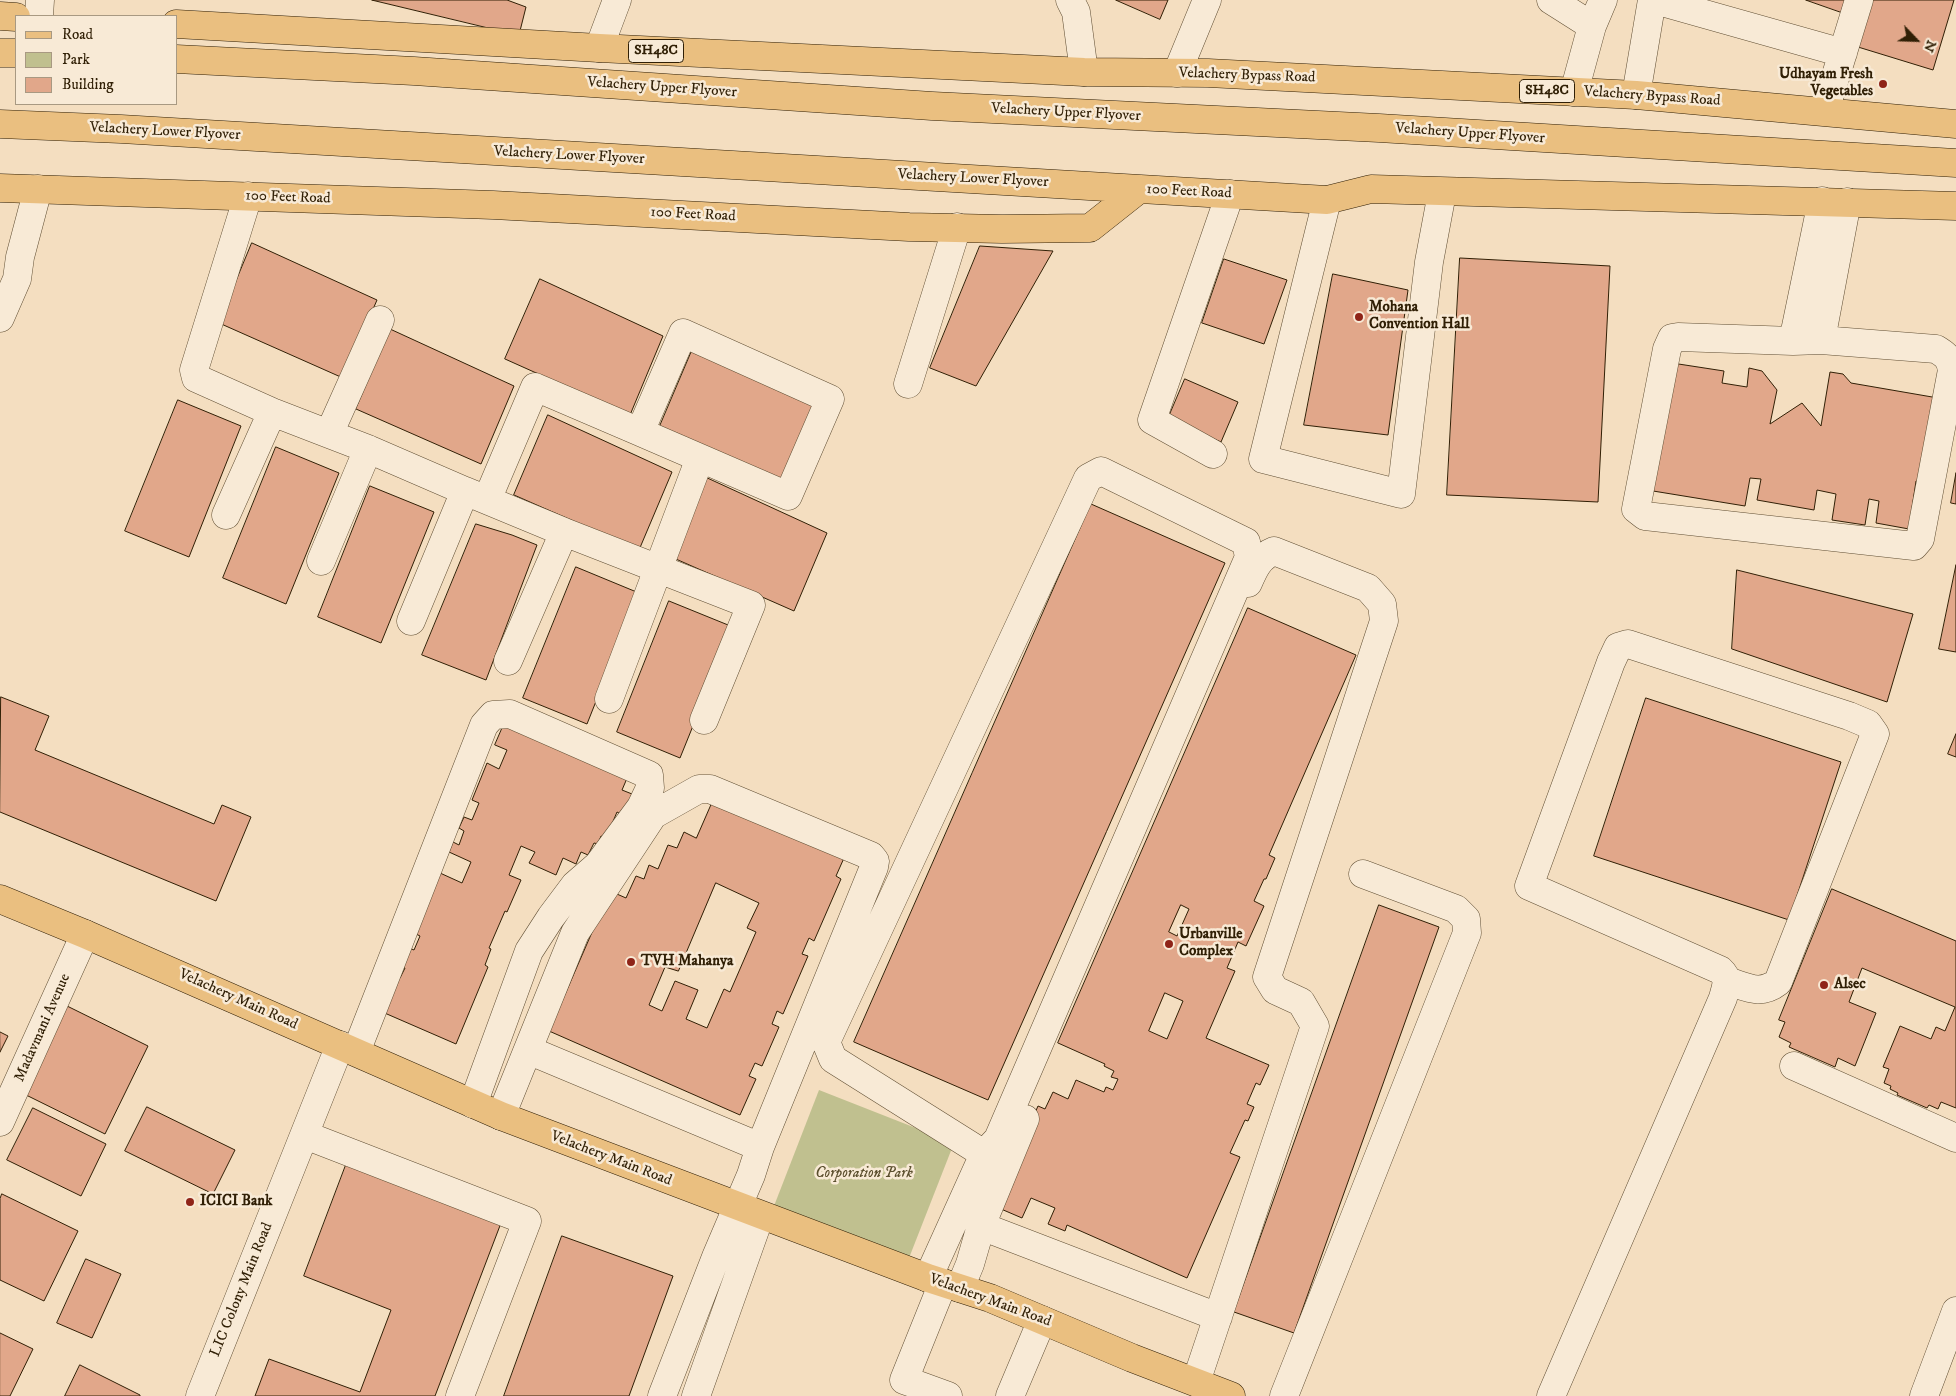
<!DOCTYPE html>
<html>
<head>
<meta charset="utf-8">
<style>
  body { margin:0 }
  #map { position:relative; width:1956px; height:1396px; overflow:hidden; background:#f4dec0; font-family:"IM FELL DW Pica",serif }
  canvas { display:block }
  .legend { position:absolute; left:15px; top:15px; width:162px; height:90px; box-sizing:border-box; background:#f8ead6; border:1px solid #a89982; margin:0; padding:6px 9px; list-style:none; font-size:15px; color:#301f05 }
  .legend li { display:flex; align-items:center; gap:10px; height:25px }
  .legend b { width:25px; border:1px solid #a89982 }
  .north { position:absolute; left:1891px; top:15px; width:50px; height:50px; -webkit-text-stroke:4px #f8ead6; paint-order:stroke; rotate:114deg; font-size:14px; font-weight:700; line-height:20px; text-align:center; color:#301f05 }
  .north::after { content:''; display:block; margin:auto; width:18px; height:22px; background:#301f05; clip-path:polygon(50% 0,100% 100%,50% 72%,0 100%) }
</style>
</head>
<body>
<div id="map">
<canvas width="1956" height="1396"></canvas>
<ul class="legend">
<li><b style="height:6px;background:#eabf80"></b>Road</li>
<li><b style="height:14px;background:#c0c08f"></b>Park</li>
<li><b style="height:14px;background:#e1a78a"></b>Building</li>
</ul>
<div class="north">N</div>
</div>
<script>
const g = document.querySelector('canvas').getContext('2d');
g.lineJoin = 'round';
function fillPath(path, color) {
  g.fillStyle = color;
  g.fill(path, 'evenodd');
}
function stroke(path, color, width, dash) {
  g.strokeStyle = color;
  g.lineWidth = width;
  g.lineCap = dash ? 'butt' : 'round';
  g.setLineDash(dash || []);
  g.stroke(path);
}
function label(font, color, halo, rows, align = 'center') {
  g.font = font + ' "IM FELL DW Pica",serif';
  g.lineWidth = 5;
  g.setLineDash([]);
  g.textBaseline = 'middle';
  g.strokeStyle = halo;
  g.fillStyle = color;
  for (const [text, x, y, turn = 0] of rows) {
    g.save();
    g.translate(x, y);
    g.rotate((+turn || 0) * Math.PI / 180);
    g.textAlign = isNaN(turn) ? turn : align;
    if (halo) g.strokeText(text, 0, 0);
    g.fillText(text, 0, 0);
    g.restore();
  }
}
fillPath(new Path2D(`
  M819 1090 954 1143 909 1258 774 1206Z`), '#c0c08f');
const building = new Path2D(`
  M372 0H507L526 7 519 35Z
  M1116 0H1168L1160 19Z
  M1806 0H1845L1841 12Z
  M1873 0H1954L1933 70 1858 47Z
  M252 243 377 300 343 378 219 323Z
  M980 246 1053 251 976 386 930 368Z
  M1460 258 1610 266 1598 502 1447 495Z
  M1224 259 1287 280 1264 344 1202 323Z
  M1333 274 1408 290 1388 435 1304 425Z
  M540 279 663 336 630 415 505 359Z
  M390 329 514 386 481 464 356 409Z
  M694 346 818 403 785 482 660 426Z
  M1672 363 1724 371 1722 383 1747 387 1749 368 1762 371 1777 390 1770 424 1802 403 1821 426 1830 372 1843 374 1851 383 1938 398 1923 483 1916 481 1909 529 1876 523 1879 501 1869 499 1865 525 1832 520 1836 494 1817 490 1814 510 1757 500 1761 479 1750 478 1745 506 1653 491Z
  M1185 379 1238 402 1221 442 1168 419Z
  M178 400 241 426 189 557 125 531Z
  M548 415 672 472 639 550 514 495Z
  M276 447 339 473 286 604 223 578Z
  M1956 473V504L1951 503Z
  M703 476 827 533 794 611 669 556Z
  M370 486 434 512 381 643 318 617Z
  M1091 504 1225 563 988 1100 854 1042Z
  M476 524 512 535 537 545 486 680 422 655Z
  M1956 565V652L1939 649Z
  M576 567 639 593 587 724 523 698Z
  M1737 570 1913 614 1887 702 1732 649Z
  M669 601 733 627 680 758 617 732Z
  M1248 608 1356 655 1269 855 1275 858 1266 879H1264L1254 901 1264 906 1246 946 1238 942 1227 968 1235 971 1206 1038 1269 1065 1260 1085 1256 1083 1247 1104 1254 1107 1248 1121 1245 1120 1230 1153 1240 1157 1187 1278 1067 1225 1065 1231 1048 1224 1055 1208 1031 1198 1022 1218 994 1206 1038 1106 1045 1109 1053 1092 1068 1099 1076 1080 1104 1092 1106 1087 1113 1090 1118 1079 1111 1077 1114 1071 1104 1066 1105 1064 1058 1043ZM1181 905 1189 909 1177 936 1169 932ZM1165 993 1183 1001 1167 1039 1149 1031Z
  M1 697 49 716 35 750 214 824 222 805 251 817 216 901 0 812Z
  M1646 698 1841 762 1789 920 1594 856Z
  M505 722 628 776 622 790 632 794 623 815 617 812 606 838 601 836 598 844 594 843 588 855 581 852 576 864 563 858 556 875 529 863 535 852 521 846 509 875 521 880 507 912 505 911 489 948 491 949 485 965 488 967 456 1044 380 1011 395 976 400 978 405 968 400 966 407 947 414 950 420 936 414 933 440 873 462 883 471 862 449 852 453 842 459 845 464 831 459 828 464 817 472 820 479 803 472 800 487 763 499 769 507 750 495 745Z
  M1956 734V757L1948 754Z
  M713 801 844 858 836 876 841 879 814 941 809 938 802 954 808 956 783 1014 777 1011 772 1024 779 1027 762 1066 755 1063 749 1076 756 1079 740 1115 549 1031 610 891 626 898 636 876 644 879 649 865 658 869 668 845 677 848 684 832 696 838ZM716 883 759 903 747 928 756 932 730 992 724 989 707 1028 686 1019 698 990 675 981 662 1011 649 1005 665 967 678 971Z
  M1832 889 1956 941V1108L1941 1102 1938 1109 1929 1105 1927 1108 1897 1095 1898 1093 1890 1089 1891 1086 1884 1083 1889 1069 1883 1067 1900 1026 1931 1039 1936 1027 1945 1031 1955 1007 1862 968 1849 1002 1876 1013 1855 1066 1838 1058 1835 1067 1789 1047 1791 1043 1779 1037 1785 1022 1779 1020Z
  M1379 905 1439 927 1294 1333 1234 1312Z
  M65 1005 148 1046 105 1134 22 1093Z
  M0 1032 8 1036 0 1052Z
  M147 1107 235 1150 213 1194 125 1151Z
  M33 1108 106 1144 81 1196 7 1160Z
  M346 1165 501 1223 435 1396H255L269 1359 360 1392 391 1310 304 1276Z
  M2 1194 78 1231 44 1301 0 1280V1199Z
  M562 1236 673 1276 629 1396H504Z
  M86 1259 121 1274 92 1338 57 1323Z
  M0 1333 33 1349 10 1396H0Z
  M80 1365 140 1395V1396H65Z`);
fillPath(building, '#e1a78a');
stroke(building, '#301f05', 1);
const minor = new Path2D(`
  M1070 0 1076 12 1084 72
  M1551 0 1592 26
  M1655 0 1843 53
  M39 16 40 0
  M599 48 617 0
  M1177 73 1207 0
  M1574 92 1592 26 1603 0
  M1636 95 1652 0
  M1825 111 1859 0
  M1327 200 1263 459 1401 494 1429 262 1442 193
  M0 318 17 279 20 257 38 189
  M683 333 830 399 788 496 640 432Z
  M1821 340 1793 341 1678 337 1672 338 1667 349 1636 509 1645 516 1905 545 1914 546 1920 539 1952 370C1950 358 1946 355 1936 349L1821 340 1847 202
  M1793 341 1822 201
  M908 384 957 227
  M272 412 329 434 380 320
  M368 449 465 491 411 621
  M1213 454 1152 420 1230 194
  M465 491 564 532 508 661
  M487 500 535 387 640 432
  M226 515 272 412 196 378 194 370 248 196
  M564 532 751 605 704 720
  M321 561 368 449 329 434
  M609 699 700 458
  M528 1050 760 1147
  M356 1052 484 725 493 715 510 714 649 775 650 788 641 807 598 865 575 885 551 917 529 951 473 1104
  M1794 1066 1956 1138
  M501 1116 575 933 653 815 699 789H710L871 856 875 861 874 867 760 1147 751 1175 716 1257 662 1396
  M0 1122 85 934
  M305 1135 527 1221 460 1396
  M981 1226 1218 1317
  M928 1278 984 1154 998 1139 1249 557 1246 542 1101 471 1088 478 826 1042 833 1059 984 1154
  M943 1283 904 1380 948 1396
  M960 1288 970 1264 981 1226 1025 1119
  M1196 1382 1315 1026 1301 1002 1275 990 1267 977 1384 621 1382 604 1368 588 1274 551C1259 557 1254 569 1248 583
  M200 1396 340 1045
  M696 1396 760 1216
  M1010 1396 1042 1320
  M1284 1396 1467 933 1466 919 1456 909 1363 874
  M1551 1396 1723 998C1726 986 1730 979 1720 970L1529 886 1611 662 1618 647 1628 644 1849 716 1868 724 1875 734 1778 982C1760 996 1747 987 1727 981
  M1924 1396 1956 1311`);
const major = new Path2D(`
  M0 16 16 17
  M176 24 599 48 1084 72 1208 73 1636 95 1956 124
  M0 53H16
  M176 59 414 71 932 106 1379 128 1956 163
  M0 124 121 129 1327 200 1371 189 1956 206
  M0 188 493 205 909 227 1002 229 1090 228 1138 190
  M0 899 85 934 501 1116 928 1278 990 1298 1132 1358 1231 1396`);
stroke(minor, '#614f34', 29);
stroke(major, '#301f05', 29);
stroke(minor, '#f8ead6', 28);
stroke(major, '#eabf80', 28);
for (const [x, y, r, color] of [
  [1883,84,5,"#8f2418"],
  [1359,317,5,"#8f2418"],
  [1169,944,5,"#8f2418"],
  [631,962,5,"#8f2418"],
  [1824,985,5,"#8f2418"],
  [190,1202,5,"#8f2418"]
]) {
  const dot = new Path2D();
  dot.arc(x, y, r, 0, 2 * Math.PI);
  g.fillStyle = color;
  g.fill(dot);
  stroke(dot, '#f8ead6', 2);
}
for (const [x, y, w] of [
  [656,51,55],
  [1547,91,55]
]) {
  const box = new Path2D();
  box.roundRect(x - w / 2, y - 11.5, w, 23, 4);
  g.fillStyle = '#f8ead6';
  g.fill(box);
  stroke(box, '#301f05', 1);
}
label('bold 14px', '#301f05', null, [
  ["SH48C",656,51],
  ["SH48C",1547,91]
]);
label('bold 15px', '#301f05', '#f8ead6', [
  ["Udhayam Fresh",1873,75,"right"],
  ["Vegetables",1873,92,"right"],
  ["Mohana",1369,308],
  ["Convention Hall",1369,325],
  ["Urbanville",1179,935],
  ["Complex",1179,952],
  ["TVH Mahanya",641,962],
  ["Alsec",1834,985],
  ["ICICI Bank",200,1202]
], 'left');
label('15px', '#301f05', '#f8ead6', [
  ["Velachery Bypass Road",1247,76,2],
  ["Velachery Upper Flyover",662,88,4],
  ["Velachery Bypass Road",1652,97,4],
  ["Velachery Upper Flyover",1066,113,3],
  ["Velachery Lower Flyover",165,132,3],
  ["Velachery Upper Flyover",1470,134,4],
  ["Velachery Lower Flyover",569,156,3],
  ["Velachery Lower Flyover",973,179,3],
  ["100 Feet Road",1189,192,3],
  ["100 Feet Road",288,198,2],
  ["100 Feet Road",693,215,3],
  ["Velachery Main Road",238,1000,24],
  ["Madavmani Avenue",43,1028,-66],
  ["Velachery Main Road",611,1159,21],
  ["LIC Colony Main Road",242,1290,-68],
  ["Velachery Main Road",990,1301,20]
]);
label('italic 15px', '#5b4f2e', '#f8ead6', [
  ["Corporation Park",864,1174]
]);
</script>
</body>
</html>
